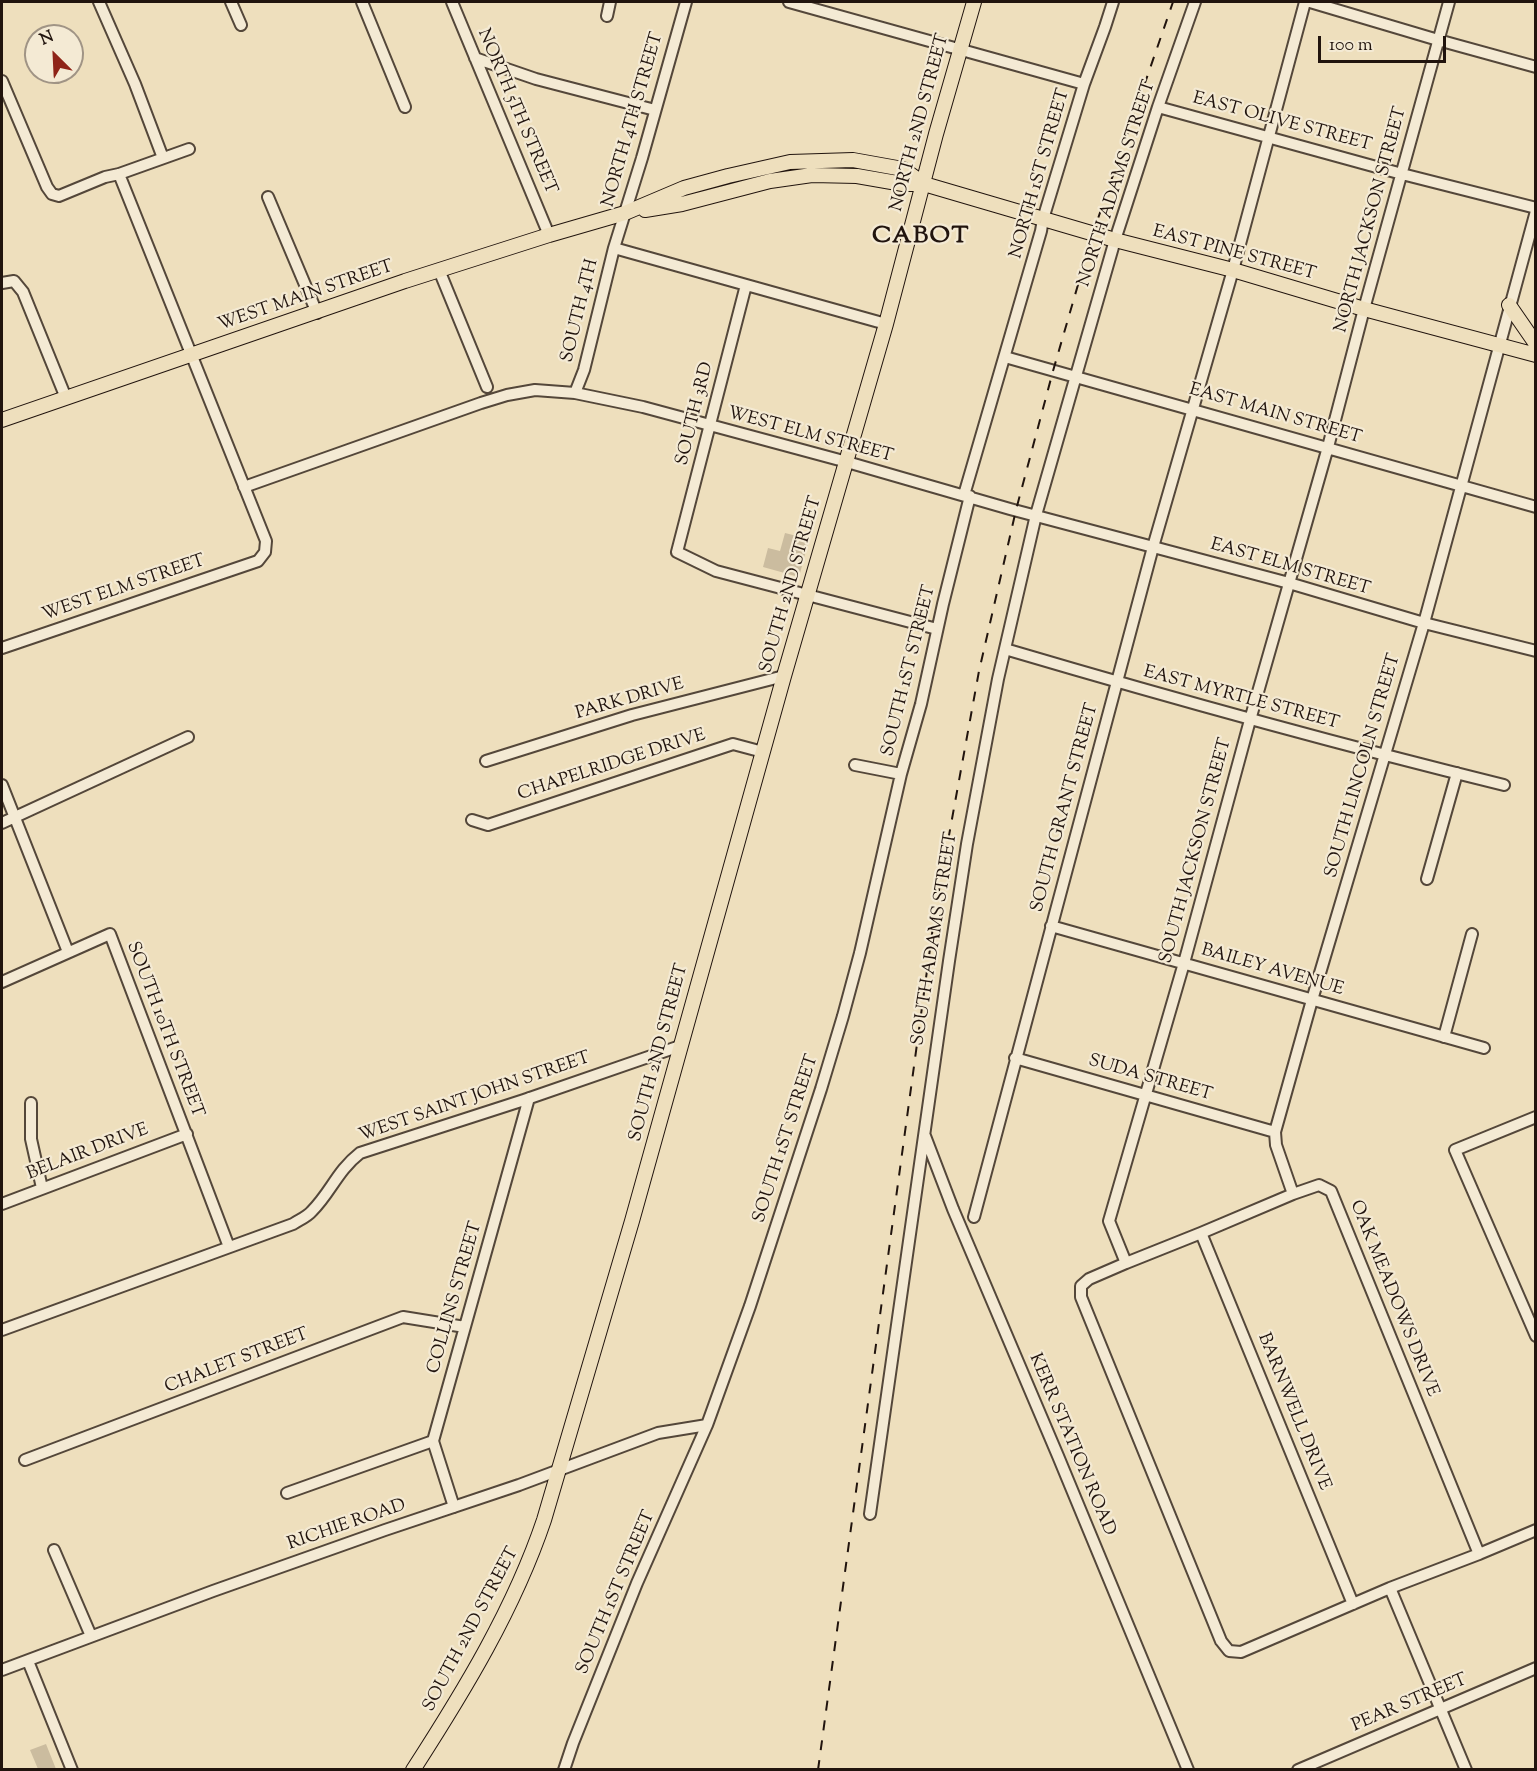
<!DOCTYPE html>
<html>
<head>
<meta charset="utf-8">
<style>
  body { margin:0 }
  #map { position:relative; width:1537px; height:1771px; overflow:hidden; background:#eedfbd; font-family:"Sorts Mill Goudy",serif }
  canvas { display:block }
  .frame { position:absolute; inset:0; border:3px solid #21140e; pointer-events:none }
  .north { position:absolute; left:24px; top:24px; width:60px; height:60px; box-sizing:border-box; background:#f4ead4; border:2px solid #a09485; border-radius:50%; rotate:336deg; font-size:16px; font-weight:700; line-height:24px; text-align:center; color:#21140e }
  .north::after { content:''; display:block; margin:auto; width:21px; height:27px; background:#8f2418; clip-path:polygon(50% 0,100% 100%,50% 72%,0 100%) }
  .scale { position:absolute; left:1318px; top:36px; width:128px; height:27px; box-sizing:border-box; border:3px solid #21140e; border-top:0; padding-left:8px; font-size:18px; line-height:21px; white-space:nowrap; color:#21140e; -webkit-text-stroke:4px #f4ead4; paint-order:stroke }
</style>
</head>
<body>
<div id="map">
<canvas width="1537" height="1771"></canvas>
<div class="frame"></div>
<div class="north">N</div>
<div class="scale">100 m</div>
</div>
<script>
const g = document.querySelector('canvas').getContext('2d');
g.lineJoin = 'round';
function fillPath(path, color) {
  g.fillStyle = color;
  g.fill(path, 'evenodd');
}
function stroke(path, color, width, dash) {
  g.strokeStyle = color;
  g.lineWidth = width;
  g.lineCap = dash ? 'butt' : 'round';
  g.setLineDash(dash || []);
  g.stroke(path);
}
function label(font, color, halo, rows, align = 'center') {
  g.font = font + ' "Sorts Mill Goudy",serif';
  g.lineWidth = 4.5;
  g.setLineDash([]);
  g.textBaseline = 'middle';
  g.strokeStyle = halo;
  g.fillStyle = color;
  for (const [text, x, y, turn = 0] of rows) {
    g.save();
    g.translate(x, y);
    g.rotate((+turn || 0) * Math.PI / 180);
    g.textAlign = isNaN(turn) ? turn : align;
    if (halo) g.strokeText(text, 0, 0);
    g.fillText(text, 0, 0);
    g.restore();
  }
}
fillPath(new Path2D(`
  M785 533 809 539 799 577 763 567 768 548 780 551Z
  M46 1744 56 1769H38L30 1750Z`), '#cbbc9f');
const minor = new Path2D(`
  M99 2 135 84 163 158
  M231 2 241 25
  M362 2 405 107
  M452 2 549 235
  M686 2 642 158 614 248 584 370 575 393 643 407 847 462 1010 509 1289 583 1424 623 1536 651
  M789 2 1084 84
  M1310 2 1438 40 1536 67
  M607 16 610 2
  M475 58 536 79 655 110
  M2 81 47 187 52 194 59 196 105 177 119 174 189 149
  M1158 107 1402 174 1536 208
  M268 197 317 313
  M614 248 886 324
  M439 270 487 387
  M2 283 14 281 23 292 66 398
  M746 285 677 552 716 571 937 629
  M1005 357 1536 507
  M244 487 481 403 507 395 535 390 575 393
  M964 495 1041 231 1043 219 1084 84 1105 27 1113 2
  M2 648 258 561 265 552 266 541 119 174
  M1005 649C1171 698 1337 744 1504 785
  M486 761 632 715 784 676
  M855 765 901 774
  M2 785 68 952
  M472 820 488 825 733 744 763 752
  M2 823 188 737
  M1427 879 1457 773
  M1051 926 1484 1048
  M2 982 110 934 229 1247
  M1444 1037 1472 934
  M1015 1058 1275 1132
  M31 1103V1139L42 1188
  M1536 1117 1455 1150 1536 1336
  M925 1136 953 1209 1058 1456 1188 1770
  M1319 1185 1331 1191 1479 1554 1390 1588 1241 1652 1229 1651 1221 1641 1081 1297V1286L1089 1279 1126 1263 1201 1233 1293 1194Z
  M1293 1194 1276 1145 1275 1132 1312 1000 1424 623 1536 211
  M2 1204 187 1134
  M974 1217 1153 547 1233 270 1305 2
  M1201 1233 1353 1604
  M1126 1263 1109 1221 1184 963 1250 720 1328 447 1364 309 1449 2
  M2 1330 293 1224C299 1220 307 1217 312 1211 331 1192 337 1171 360 1153L524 1100 680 1046
  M25 1460 403 1317 465 1327
  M287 1493 433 1441
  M454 1507 433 1441 529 1098
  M870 1514 949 961 967 844 998 679 1036 515 1115 240 1158 107 1195 2
  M54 1550 91 1636
  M1479 1554 1536 1530
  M1390 1588 1466 1770
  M28 1661 72 1770
  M2 1670 213 1591 385 1530 519 1485 658 1433 707 1425
  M564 1770 573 1743 637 1583 707 1425 750 1306 821 1089 843 1016 860 953 901 774 921 704 943 604 970 496
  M1298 1770 1536 1668`);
const major = new Path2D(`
  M645 210 682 204 770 181 812 175 857 176 903 184H924L1115 240 1233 270 1364 309 1536 355
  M1509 305 1536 344
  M2 420 405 281 549 235 625 213 684 188 728 176 790 162 853 160 903 169 924 184
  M413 1770C464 1691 514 1609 544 1520L632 1221 784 676 886 324 936 134 974 2`);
stroke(minor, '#54473a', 14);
stroke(major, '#21140e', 16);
stroke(minor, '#f4ead4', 10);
stroke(major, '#eedfbd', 14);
stroke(new Path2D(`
  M818 1770 935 912 979 671 1016 510 1053 371 1093 233 1173 2`), '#21140e', 2, [10, 10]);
label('18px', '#21140e', '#f4ead4', [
  ["NORTH 5TH STREET",516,112,67],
  ["NORTH 4TH STREET",634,120,-74],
  ["NORTH 2ND STREET",921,123,-75],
  ["EAST OLIVE STREET",1282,123,15],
  ["NORTH 1ST STREET",1041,174,-74],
  ["NORTH ADAMS STREET",1118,184,-72],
  ["NORTH JACKSON STREET",1372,220,-75],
  ["EAST PINE STREET",1234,254,15],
  ["WEST MAIN STREET",306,297,-19],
  ["SOUTH 4TH",581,311,-76],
  ["SOUTH 3RD",696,414,-76],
  ["EAST MAIN STREET",1275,415,16],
  ["WEST ELM STREET",810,436,15],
  ["EAST ELM STREET",1290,568,16],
  ["SOUTH 2ND STREET",792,585,-74],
  ["WEST ELM STREET",124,589,-19],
  ["SOUTH 1ST STREET",910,671,-76],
  ["EAST MYRTLE STREET",1241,699,15],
  ["PARK DRIVE",630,700,-16],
  ["CHAPELRIDGE DRIVE",612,766,-18],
  ["SOUTH LINCOLN STREET",1364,766,-74],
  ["SOUTH GRANT STREET",1066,808,-75],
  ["SOUTH JACKSON STREET",1197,851,-75],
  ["SOUTH ADAMS STREET",936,939,-81],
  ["BAILEY AVENUE",1272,971,16],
  ["SOUTH 10TH STREET",164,1030,69],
  ["SOUTH 2ND STREET",660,1053,-75],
  ["SUDA STREET",1150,1079,16],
  ["WEST SAINT JOHN STREET",475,1098,-19],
  ["SOUTH 1ST STREET",787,1139,-72],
  ["BELAIR DRIVE",88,1153,-21],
  ["COLLINS STREET",456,1298,-74],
  ["OAK MEADOWS DRIVE",1393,1299,68],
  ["CHALET STREET",237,1362,-21],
  ["BARNWELL DRIVE",1293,1412,68],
  ["KERR STATION ROAD",1071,1445,67],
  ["RICHIE ROAD",347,1526,-19],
  ["SOUTH 1ST STREET",617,1593,-67],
  ["SOUTH 2ND STREET",472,1630,-62],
  ["PEAR STREET",1410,1704,-23]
]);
g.letterSpacing = '1.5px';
label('bold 24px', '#21140e', '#f4ead4', [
  ["CABOT",921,238]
]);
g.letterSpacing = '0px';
</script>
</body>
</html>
